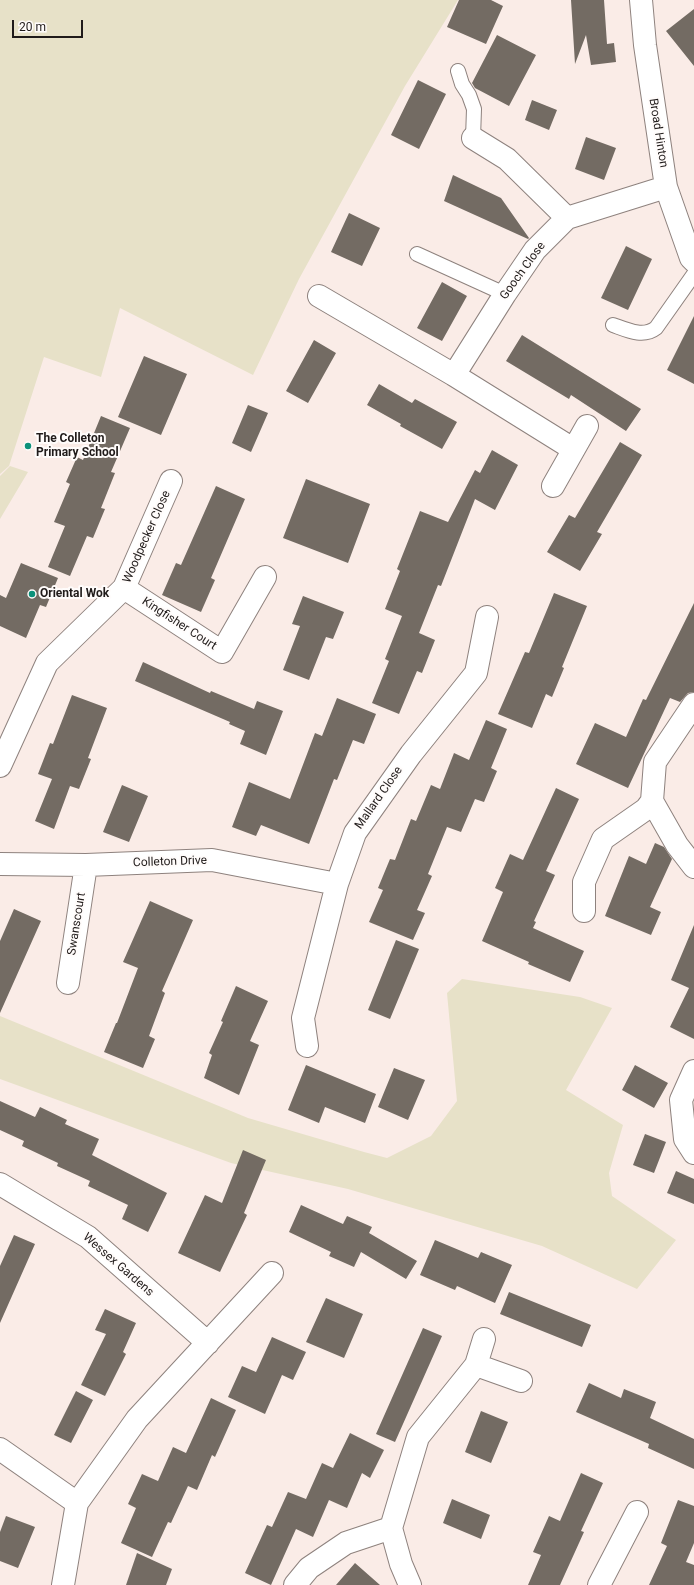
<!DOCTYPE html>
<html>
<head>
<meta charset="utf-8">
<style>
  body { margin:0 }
  #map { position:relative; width:694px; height:1585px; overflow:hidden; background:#faece7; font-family:Roboto,sans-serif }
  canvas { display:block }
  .scale { position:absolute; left:12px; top:20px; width:71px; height:18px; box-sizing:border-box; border:2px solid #201b1a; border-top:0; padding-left:5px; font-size:12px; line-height:14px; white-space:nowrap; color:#201b1a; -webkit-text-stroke:3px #fffcfb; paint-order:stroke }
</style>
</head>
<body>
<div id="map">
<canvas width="694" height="1585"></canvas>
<div class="scale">20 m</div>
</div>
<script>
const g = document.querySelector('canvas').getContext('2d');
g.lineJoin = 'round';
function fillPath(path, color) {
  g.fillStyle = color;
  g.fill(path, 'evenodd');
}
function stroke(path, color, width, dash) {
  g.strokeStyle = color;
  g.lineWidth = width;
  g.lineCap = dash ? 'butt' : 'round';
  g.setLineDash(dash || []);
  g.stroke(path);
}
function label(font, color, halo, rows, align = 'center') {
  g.font = font + ' Roboto,sans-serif';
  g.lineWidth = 4;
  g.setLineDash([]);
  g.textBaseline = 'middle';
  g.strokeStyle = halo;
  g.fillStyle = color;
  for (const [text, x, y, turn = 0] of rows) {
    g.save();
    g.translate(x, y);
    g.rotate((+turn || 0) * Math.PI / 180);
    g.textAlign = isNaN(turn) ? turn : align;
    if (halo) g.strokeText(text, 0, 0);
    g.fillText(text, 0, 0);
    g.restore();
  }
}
fillPath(new Path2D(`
  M0 0H458L405 86 299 279 253 375 120 308 101 377 44 357 9 466 0 474Z
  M10 466 28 472 0 519V476Z
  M462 979 580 997 612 1008 566 1090 623 1125 609 1173 612 1196 676 1240 637 1289 542 1246 348 1189 231 1163 0 1079V1016L248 1118 364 1152 387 1158 431 1136 457 1101 447 993Z`), '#e7e1c8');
fillPath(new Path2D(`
  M459 0H491L503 6 486 44 447 27Z
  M571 0H604L607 44 614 43 616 62 591 65 586 35 575 64Z
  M694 9V66L666 31Z
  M497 35 536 55 509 106 475 88 472 83Z
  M418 80 446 94 419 149 391 135Z
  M532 100 557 110 549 130 525 120Z
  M586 137 616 148 604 180 575 169Z
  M453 175 501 198 529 238 528 239 444 201Z
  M349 213 380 228 362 266 331 252Z
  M626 246 652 259 628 310 601 298Z
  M442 282 467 296 442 341 417 328Z
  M694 316V384L667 370Z
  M522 335 641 409 626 431 571 395 569 399 506 361Z
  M314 340 336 353 308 403 286 391Z
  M144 356 187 374 161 435 118 417Z
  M379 384 412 403 415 399 457 422 442 449 400 426 401 424 367 405Z
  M248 405 268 413 251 452 232 443Z
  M101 416 130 428 111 472 115 473 101 508 105 509 93 538 87 536 70 576 48 567 65 526 54 522 70 484 66 482 77 457 83 460Z
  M620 442 642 455 597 532 602 534 580 571 547 552 569 515 575 518Z
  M492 450 518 465 495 510 475 499 441 586 438 585 419 633 435 640 422 673 417 671 399 714 372 703 389 661 385 659 402 616 385 609 400 571 397 569 420 511 448 522 475 470 480 473Z
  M306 479 370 504 348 563 283 538Z
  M216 486 245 499 211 578 215 580 201 612 162 595 176 563 181 565Z
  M21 563 58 578 46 607 40 605 26 638 0 626V595L6 598Z
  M554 593 587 606 562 667 564 668 552 697 546 694 532 728 498 714 525 652 529 653Z
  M303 596 344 612 333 639 326 637 309 680 283 670 300 626 292 624Z
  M694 603V692L688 693 680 702 670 698 628 788 576 764 595 723 626 737 643 699 646 700Z
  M143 662 210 693 211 691 254 709 257 701 283 711 266 755 240 744 245 731 229 724 230 722 135 681Z
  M72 695 107 708 88 758 91 759 79 789 70 786 54 829 35 821 52 779 38 774 50 743 53 744Z
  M337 698 376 714 364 744 353 740 337 780 334 779 309 844 261 825 256 836 232 827 249 782 290 799 315 733 322 736Z
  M486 720 507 729 491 768 497 771 484 802 475 799 461 832 447 827 428 874 432 876 417 910 425 913 413 940 369 922 383 890 378 888 390 859 395 860 411 819 416 821 431 785 440 789 454 753 469 760Z
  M122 785 148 796 129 842 103 832Z
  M556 788 579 799 546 871 555 875 534 921 536 922 533 928 584 951 570 982 528 964 529 962 482 941 503 892 495 888 510 854 523 860Z
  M655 843 664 847 672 859 650 907 661 912 651 935 605 916 629 856 646 864Z
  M150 901 193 920 162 991 165 993 149 1036 155 1039 143 1068 104 1052 116 1023H117L138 968 123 962Z
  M14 909 41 921 0 1013V941Z
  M694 925V1039L670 1027 689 988 671 980Z
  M396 940 419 949 390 1019 368 1010Z
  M236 986 268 1001 250 1041 259 1045 239 1095 204 1078 212 1055 209 1053 223 1022 221 1021Z
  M306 1065 376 1094 365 1123 325 1107 319 1123 288 1110Z
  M635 1065 668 1083 654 1108 622 1090Z
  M394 1068 425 1080 408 1120 378 1107Z
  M0 1101 35 1117 40 1107 67 1120 65 1124 99 1139 92 1155 167 1193 148 1232 122 1219 128 1205 88 1186 90 1181 57 1166 58 1163 22 1146 24 1141 0 1130Z
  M645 1134 666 1142 654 1173 633 1165Z
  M243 1150 266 1160 244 1213 247 1215 220 1272 178 1253 205 1195 222 1203Z
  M676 1171 694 1179V1204L667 1193Z
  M301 1205 343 1224 347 1216 372 1227 369 1233 417 1261 406 1279 361 1252 354 1267 329 1256 331 1252 289 1232Z
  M14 1235 35 1244 0 1323V1266Z
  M435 1240 478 1258 481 1252 512 1265 495 1303 457 1286 455 1290 420 1275Z
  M509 1292 591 1325 582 1347 500 1314Z
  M326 1298 363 1314 344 1358 306 1342Z
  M105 1309 136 1323 123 1352 126 1354 105 1396 81 1385 106 1334 95 1330Z
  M423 1328 442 1336 395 1442 376 1434Z
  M272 1337 306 1352 293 1380 282 1375 265 1414 228 1397 242 1366 256 1372Z
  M589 1383 621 1398 624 1389 656 1402 650 1418 694 1439V1469L648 1448 649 1444 576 1412Z
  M76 1391 93 1400 71 1443 54 1435Z
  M211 1398 236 1410 215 1457 212 1455 197 1490 188 1486 171 1523 168 1522 152 1557 121 1543 136 1508 128 1504 142 1474 158 1481 173 1447 186 1453Z
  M481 1411 508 1422 491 1463 465 1452Z
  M350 1433 384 1450 370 1478 362 1473 347 1508 329 1500 313 1537 296 1529 271 1585 245 1573 267 1525 272 1527 288 1492 306 1499 322 1463 333 1468Z
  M581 1473 603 1483 581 1531 584 1532 560 1585H528L541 1555 533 1552 549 1516 560 1521Z
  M452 1499 490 1515 481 1539 443 1523Z
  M678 1500 694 1506V1543L686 1562 694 1565V1585H649L667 1546 661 1543Z
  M6 1516 35 1527 18 1568 0 1561V1532Z
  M137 1553 172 1569 166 1585H126Z
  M355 1563 380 1585H336Z`), '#736b63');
const lane = new Path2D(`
  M458 71 462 84 469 95 474 109 473 138
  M417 254 505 294
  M613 325C627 330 643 338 656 328L694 274`);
const street = new Path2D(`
  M641 0 645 45 666 187 691 258 694 261
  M473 138 507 159 567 218
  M319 296 454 375 573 449
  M454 375 505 294 535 250 567 218 666 187
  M553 486 587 426
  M124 588 222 652 265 577
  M694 704 655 762 652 801 677 845 694 867
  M0 766 47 663 124 588 171 481
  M0 864 86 865 212 860 337 884
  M584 911V882L603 839 646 809 652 801
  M68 983 86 865
  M307 1046 303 1018 337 884 355 833 411 754 476 673 487 617
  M694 1071 681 1100 685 1139 694 1153
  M0 1184 88 1237 208 1343
  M476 1365 521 1381
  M0 1449 77 1503 63 1585
  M77 1503 137 1419 272 1273
  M295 1585 309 1568 346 1543 391 1528
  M410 1585 401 1564 391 1528 418 1437 476 1365 484 1339
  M599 1585 637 1512`);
stroke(lane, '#8e827e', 16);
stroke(street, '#8e827e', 24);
stroke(lane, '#fff', 14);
stroke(street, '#fff', 22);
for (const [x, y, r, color] of [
  [28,446,4,"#0c917a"],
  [32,594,4,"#0c917a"]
]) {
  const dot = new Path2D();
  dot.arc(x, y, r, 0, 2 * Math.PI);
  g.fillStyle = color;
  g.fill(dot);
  stroke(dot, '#fffcfb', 1.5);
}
label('12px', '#201b1a', '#fffcfb', [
  ["Broad Hinton",658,133,81],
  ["Gooch Close",523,271,-54],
  ["Woodpecker Close",147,537,-66],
  ["Kingfisher Court",179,624,33],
  ["Mallard Close",379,798,-55],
  ["Colleton Drive",170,862,-2],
  ["Swanscourt",77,924,-81],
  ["Wessex Gardens",118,1265,41]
]);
label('bold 12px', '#201b1a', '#fffcfb', [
  ["The Colleton",36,439],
  ["Primary School",36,453],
  ["Oriental Wok",40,594]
], 'left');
</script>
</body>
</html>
